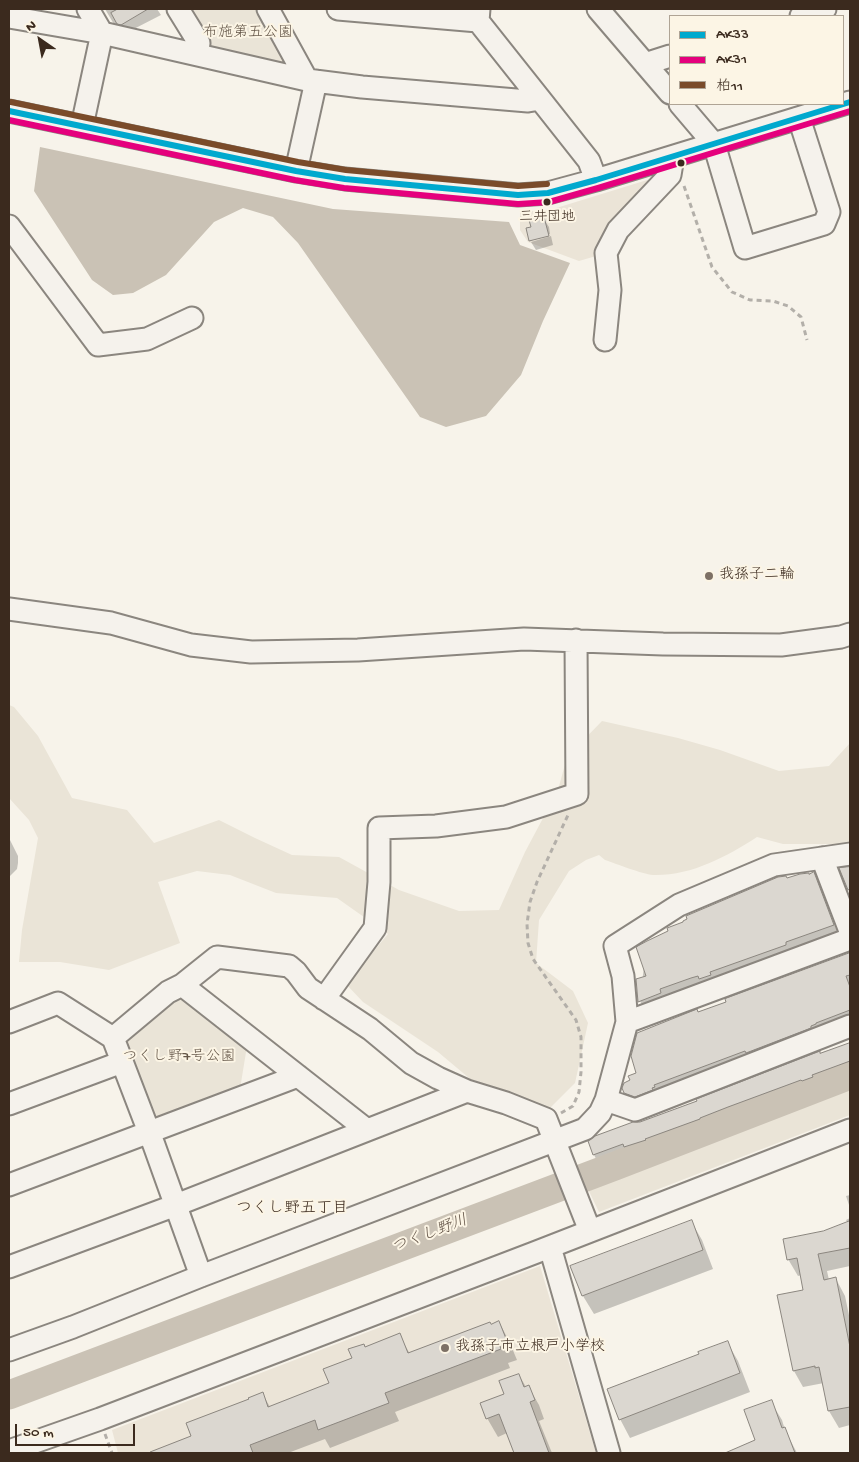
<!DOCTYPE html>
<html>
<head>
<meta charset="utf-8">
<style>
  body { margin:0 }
  #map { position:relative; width:859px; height:1462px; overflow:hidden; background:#f7f3ea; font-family:"Gochi Hand","Klee One",sans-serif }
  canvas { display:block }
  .frame { position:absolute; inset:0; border:10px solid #3b2a1e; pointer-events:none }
  .legend { position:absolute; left:669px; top:15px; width:175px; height:90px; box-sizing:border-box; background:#fcf5e5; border:1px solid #afa495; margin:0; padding:6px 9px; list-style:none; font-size:15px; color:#3b2a1e }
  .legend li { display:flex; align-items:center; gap:10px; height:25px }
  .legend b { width:25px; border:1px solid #afa495 }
  .north { position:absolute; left:15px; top:15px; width:50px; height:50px; -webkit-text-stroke:4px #fcf5e5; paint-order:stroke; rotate:327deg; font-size:14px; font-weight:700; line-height:20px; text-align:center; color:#3b2a1e }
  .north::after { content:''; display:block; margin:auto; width:18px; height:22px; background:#3b2a1e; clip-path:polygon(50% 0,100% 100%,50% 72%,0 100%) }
  .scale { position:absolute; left:15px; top:1424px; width:120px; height:22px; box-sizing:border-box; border:2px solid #3b2a1e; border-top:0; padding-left:6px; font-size:15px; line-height:18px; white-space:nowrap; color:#3b2a1e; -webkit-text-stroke:4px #fcf5e5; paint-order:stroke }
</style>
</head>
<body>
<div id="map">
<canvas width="859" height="1462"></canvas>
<div class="frame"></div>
<ul class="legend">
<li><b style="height:6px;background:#00a9ce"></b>AK33</li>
<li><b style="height:6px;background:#e5007d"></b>AK31</li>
<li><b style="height:6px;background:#7a4b2a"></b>柏11</li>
</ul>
<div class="north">N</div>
<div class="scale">50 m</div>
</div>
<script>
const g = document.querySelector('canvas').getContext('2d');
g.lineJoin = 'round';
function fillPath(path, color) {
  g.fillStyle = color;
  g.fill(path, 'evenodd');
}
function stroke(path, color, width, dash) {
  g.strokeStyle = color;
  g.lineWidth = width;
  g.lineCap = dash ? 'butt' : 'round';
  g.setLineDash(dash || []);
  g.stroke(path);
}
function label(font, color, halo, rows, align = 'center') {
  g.font = font + ' "Gochi Hand","Klee One",sans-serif';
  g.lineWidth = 4;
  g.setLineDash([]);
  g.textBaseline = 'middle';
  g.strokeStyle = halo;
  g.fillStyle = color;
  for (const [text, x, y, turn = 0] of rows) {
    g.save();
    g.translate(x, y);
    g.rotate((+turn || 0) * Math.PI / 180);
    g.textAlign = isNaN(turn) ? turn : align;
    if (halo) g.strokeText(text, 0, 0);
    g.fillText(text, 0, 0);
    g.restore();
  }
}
fillPath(new Path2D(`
  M657 177 596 256 579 261 528 242 520 230V211H536L553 209Z
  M540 1266 596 1453H118L112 1430Z`), '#ebe4d7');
fillPath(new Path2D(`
  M185 9H261L287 65 208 51Z
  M9 705 14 707 38 736 72 798 127 810 154 843 219 820 255 838 292 855 339 857 399 890 459 911 499 910 525 852 558 790 567 757 602 721 678 738 720 750 779 771 829 766 850 743V844H783L757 837C726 857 691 876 653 875 642 874 617 864 605 860L599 855 586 860 569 871 539 920 536 963 573 991 588 1023 575 1083 550 1108 475 1083 438 1052 363 1002 346 984 388 934 337 898 276 893 230 875 197 871 158 882 180 943 109 970 60 962H19L22 930 38 838 29 820 9 798Z
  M173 997H181L247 1046 240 1089 155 1122 125 1040Z
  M850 1085V1115L599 1212 586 1185Z`), '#eae4d7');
fillPath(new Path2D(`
  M40 147 333 209 509 222 520 245 570 263 543 321 521 375 486 416 446 427 420 417 298 243 273 217 243 208 214 222 166 275 133 293 113 295 92 280 34 191Z`), '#cac2b5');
fillPath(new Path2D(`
  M105 9H157L161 15 126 33 118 31Z
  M543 218 549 227 550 234 531 240V242L527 229 533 228Z
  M551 236 553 245 536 250 531 242Z
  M9 838 18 856V863L17 869 9 877Z
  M813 874 819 883 838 934 645 1010 640 1001 644 966 787 880Z
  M849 955 850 957V1021L631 1102 625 1092 631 1081 698 1013Z
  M850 1044V1072L816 1084 817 1087 808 1090 807 1088 630 1156 629 1153 599 1164 594 1155 589 1142Z
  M850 1195V1208L846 1196Z
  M850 1218V1266L827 1271 829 1280 836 1279 845 1296 850 1320V1425L839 1428 829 1411 824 1383 803 1387 794 1371 805 1291 802 1275 798 1276 788 1259 823 1233 848 1223 846 1220Z
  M691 1221 702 1240 713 1269 594 1314 583 1296 572 1266Z
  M499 1322 509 1341 517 1360 508 1363 510 1368 395 1412 399 1421 330 1448 325 1439 288 1453H161L160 1449 192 1437 250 1399 262 1393 270 1407 330 1384 353 1358 365 1348 399 1335 410 1354Z
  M727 1342 738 1361 750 1392 630 1438 620 1419 700 1355Z
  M519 1375 526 1387 528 1386 539 1405 544 1419 539 1421 552 1453H515L507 1433 498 1437 487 1418Z
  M771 1402 782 1420 785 1430 797 1453H726L757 1441Z`), '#0003');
stroke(new Path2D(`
  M9 1395 615 1166 850 1075`), '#cac2b5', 29);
const building = new Path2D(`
  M118 9H148L121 25 117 24 111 13Z
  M544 217 549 236 529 241 526 228 531 227 529 220Z
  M850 867V889L848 890 839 868Z
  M814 872 834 925 786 942V945L710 972 711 975 699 979 698 976 691 978 660 989 661 993 638 1002 636 979 646 976 636 947 647 941 668 931 667 928 683 922V921L687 919 686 916 778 877 786 876 787 878 800 874 809 873V874Z
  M850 953V975L846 976 850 987V1010L816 1023V1024L811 1026V1028L746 1053 745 1051 654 1085 655 1087 652 1088 653 1090 635 1097 624 1093 622 1088 624 1083 630 1080 628 1076 636 1073 631 1056 637 1033 697 1009 698 1012 726 1002 725 999Z
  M850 1043V1061L812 1075 813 1077 802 1081 801 1080 728 1107 700 1118V1119L645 1139 646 1140 624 1147 623 1144 593 1155 588 1141 595 1136 633 1122H640L697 1101 696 1099 820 1051V1053Z
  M692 1220 703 1250 582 1296 570 1266Z
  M850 1221V1248L818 1254 824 1280 836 1277 850 1347V1407L828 1411 819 1367 815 1368V1366L793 1371 777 1295 803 1290 797 1258 787 1260 783 1239 823 1231Z
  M499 1321 507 1341 499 1344 501 1349 385 1393 389 1403 318 1430 315 1420 250 1445 253 1453H150V1452L191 1436 186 1423 249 1399 248 1398 263 1392 268 1407 329 1383 323 1369 352 1358 348 1349 364 1344 365 1347 400 1333 408 1353 490 1322 491 1324Z
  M728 1341 740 1373 619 1420 607 1389 699 1354 698 1352Z
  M519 1374 524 1387 529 1385 535 1400 530 1402 549 1453H514L499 1414 486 1419 480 1403 504 1394 499 1381Z
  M772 1400 782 1428 785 1427 795 1453H725L755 1440 744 1410Z`);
fillPath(building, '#dbd7d0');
stroke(building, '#8b867f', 1);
const minor = new Path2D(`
  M178 9 199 43 197 54
  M268 9 307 80
  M338 9 478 21
  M479 9 478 21 540 99
  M598 9 670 93
  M801 16 825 9
  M9 17 102 33 307 80 362 87 528 101 540 99 589 161 596 180
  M645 64 670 56
  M680 104 714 144 745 248 824 224 829 212 799 118
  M9 111 296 171 345 179 518 195 548 193 596 180 850 102
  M82 126 102 33 88 9
  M296 171 316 81
  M9 226 98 345 147 339 192 318
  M605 340 610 290 606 253 618 230 670 175 673 157
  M9 609 111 623 191 645 251 652 358 650 524 639 663 644 781 645 841 637 850 634
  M822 858 850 931
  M182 985 367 1130
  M324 999 375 928 379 882V828L436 826 506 817 577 794 576 640
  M9 1022 58 1003 113 1038 154 1145 201 1276
  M627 1022 850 939
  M113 1038 168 992 182 985 217 957 289 966 296 972 308 988 370 1029 411 1063 438 1078 467 1091 506 1103 546 1119 590 1231
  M606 1100 635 1110 850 1026
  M9 1104 122 1062
  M9 1185 298 1076
  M550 1247 609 1453
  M9 1267 176 1205 467 1091
  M9 1350 73 1327 201 1276 585 1129 600 1113 606 1100 627 1022 623 976 615 946 679 905 774 865 850 854
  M9 1451 100 1419 534 1253 850 1130`);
stroke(minor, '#8b867f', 25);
stroke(new Path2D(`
  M684 186 712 267 732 292 750 300 773 301 788 306 801 317 807 340
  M561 1113 573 1106 579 1092 581 1072V1037L576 1020 533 959 528 943 527 924 530 902 537 882 568 815
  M105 1434 112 1453`), '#b3afa9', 3, [5, 4]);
stroke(minor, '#f5f2ec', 21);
stroke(new Path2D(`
  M9 111 296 171 345 179 518 195 548 193 596 180 850 102`), '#00a9ce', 6);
stroke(new Path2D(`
  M9 120 295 180 344 188 518 204 549 202 598 188 850 111`), '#e5007d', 6);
stroke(new Path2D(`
  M11 102 298 162 346 170 518 186 547 184`), '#7a4b2a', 6);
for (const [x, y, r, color] of [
  [681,163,4.5,"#3b2a1e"],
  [547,202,4.5,"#3b2a1e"],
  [709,576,5,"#7d7065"],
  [445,1348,5,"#7d7065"]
]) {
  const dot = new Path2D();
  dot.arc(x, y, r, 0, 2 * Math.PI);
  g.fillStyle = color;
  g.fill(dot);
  stroke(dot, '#fcf5e5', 2);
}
label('14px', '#3b2a1e', '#fcf5e5', [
  ["三井団地",547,218]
]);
label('15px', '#645648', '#fcf5e5', [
  ["布施第五公園",248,34],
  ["つくし野7号公園",179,1058]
]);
label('15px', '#3b2a1e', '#fcf5e5', [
  ["我孫子二輪",719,576],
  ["我孫子市立根戸小学校",455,1348]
], 'left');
label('16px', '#3b2a1e', '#fcf5e5', [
  ["つくし野五丁目",292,1210]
]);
label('italic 16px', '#605144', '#fcf5e5', [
  ["つくし野川",430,1235,-21]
]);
</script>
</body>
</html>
